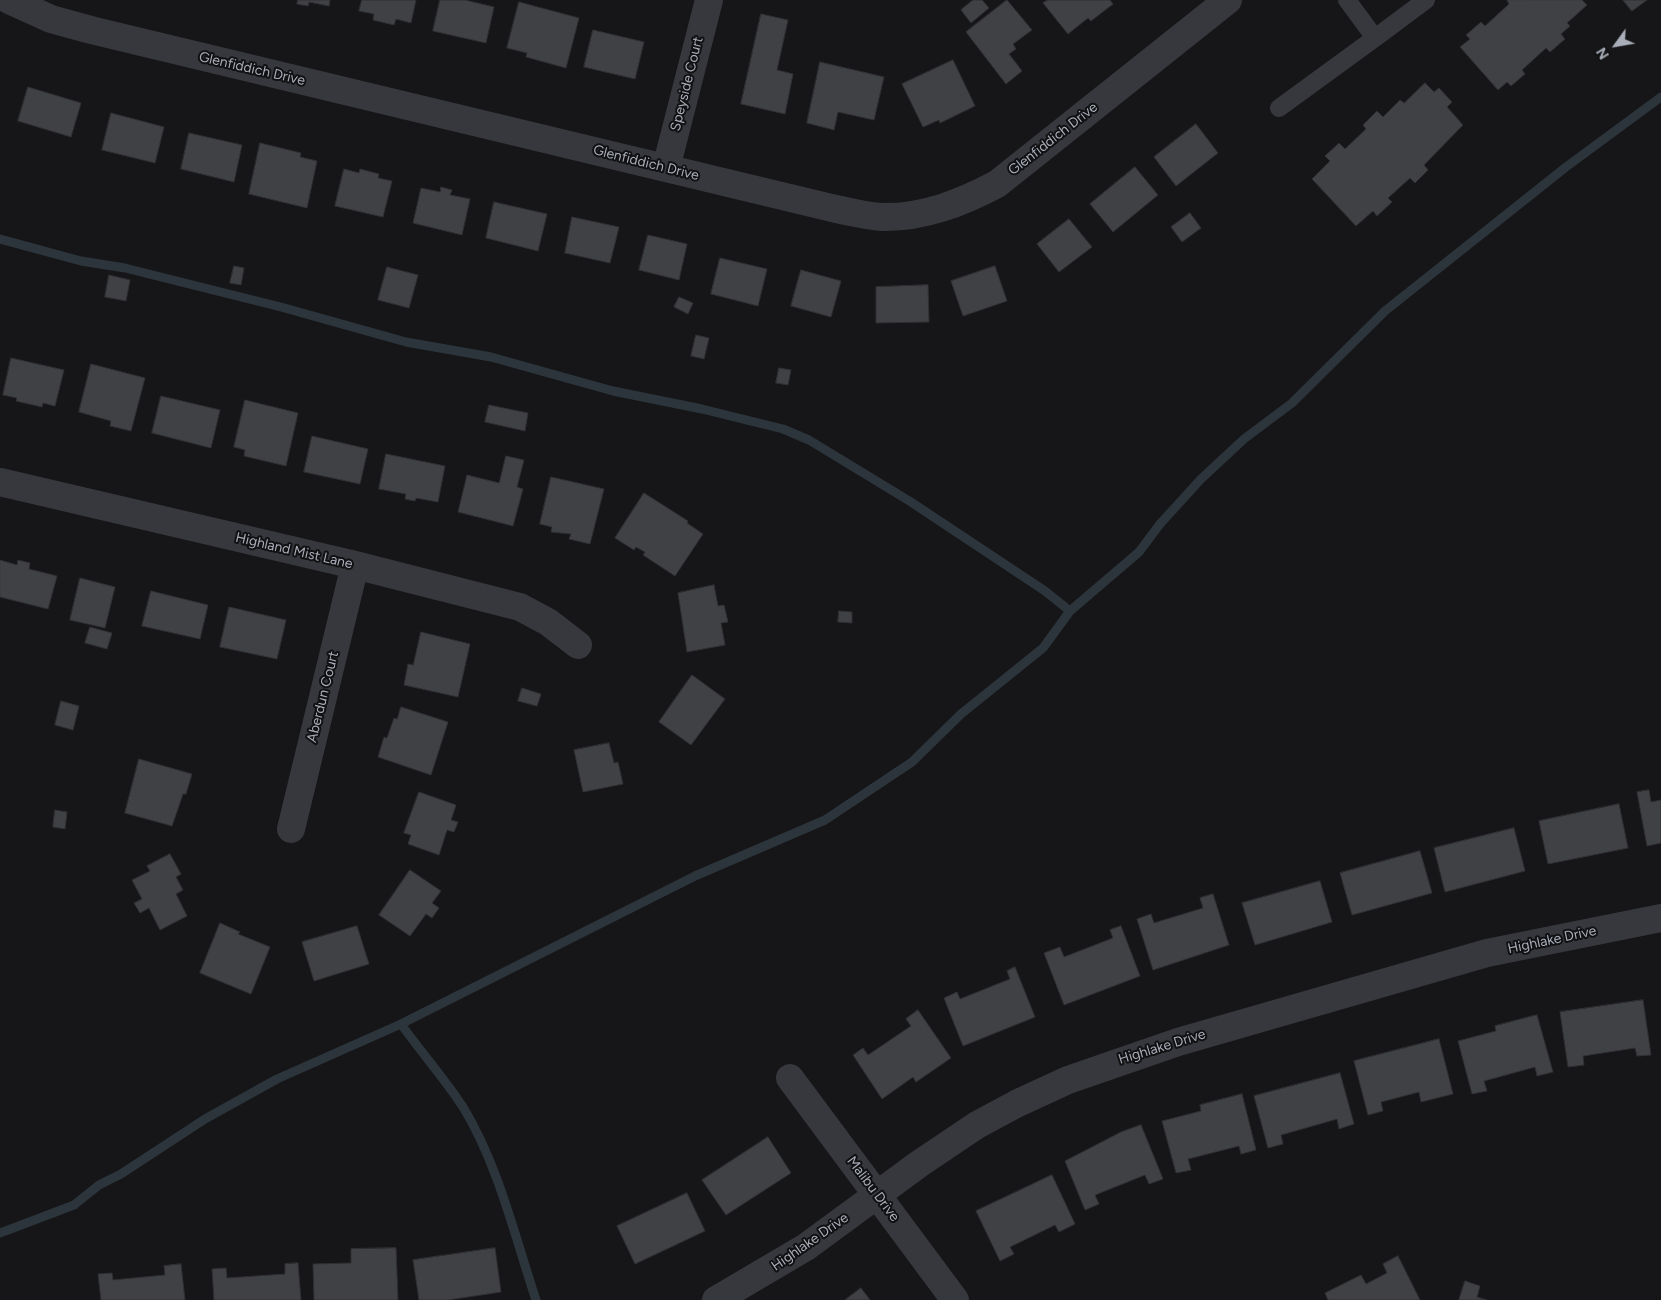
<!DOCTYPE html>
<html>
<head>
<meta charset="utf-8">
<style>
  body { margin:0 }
  #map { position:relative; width:1661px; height:1300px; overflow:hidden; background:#161618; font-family:Figtree,sans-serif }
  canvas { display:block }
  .north { position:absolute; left:1591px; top:20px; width:50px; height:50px; -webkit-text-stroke:4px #111113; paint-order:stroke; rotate:238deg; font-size:14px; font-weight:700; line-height:20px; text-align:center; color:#a8adb8 }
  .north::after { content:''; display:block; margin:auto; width:18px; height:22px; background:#a8adb8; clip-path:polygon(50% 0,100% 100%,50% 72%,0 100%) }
</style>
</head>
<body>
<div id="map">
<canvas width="1661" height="1300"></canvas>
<div class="north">N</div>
</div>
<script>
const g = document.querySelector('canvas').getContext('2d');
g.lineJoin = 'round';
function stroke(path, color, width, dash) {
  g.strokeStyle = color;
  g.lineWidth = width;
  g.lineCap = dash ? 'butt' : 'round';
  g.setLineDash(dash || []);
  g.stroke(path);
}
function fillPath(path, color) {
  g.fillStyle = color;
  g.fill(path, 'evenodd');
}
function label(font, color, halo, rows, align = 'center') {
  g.font = font + ' Figtree,sans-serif';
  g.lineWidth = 4;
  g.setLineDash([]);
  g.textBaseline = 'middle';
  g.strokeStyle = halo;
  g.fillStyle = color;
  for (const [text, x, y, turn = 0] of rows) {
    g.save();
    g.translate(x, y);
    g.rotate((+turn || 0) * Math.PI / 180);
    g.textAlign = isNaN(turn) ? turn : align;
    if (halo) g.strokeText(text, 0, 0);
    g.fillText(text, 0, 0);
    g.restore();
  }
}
stroke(new Path2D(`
  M0 239 81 261 125 268 281 307 406 342 491 357 613 391 702 409 783 429 809 440 911 502 1045 591 1070 611
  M401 1024C421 1052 444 1078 463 1107 498 1164 515 1237 536 1300
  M0 1233 74 1205 99 1185 121 1174 205 1119 277 1079 401 1024 695 876 825 820 912 762 961 714 1043 648 1070 611 1139 552 1160 524 1201 479 1244 439 1292 403 1385 311 1566 167 1661 97`), '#2c353c', 9);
const building = new Path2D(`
  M298 0H330L329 6 309 2 308 6 297 4Z
  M362 0H416L411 23 396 19 394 25 373 20 374 14 359 11Z
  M440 0H465L494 7 486 43 433 31Z
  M973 0H982L989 8 971 23 961 10Z
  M1007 0 1032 30 1013 44 1016 49 1009 54 1022 71 1006 84 966 32Z
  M1048 0H1110L1113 4 1091 21 1088 18 1068 34 1043 3Z
  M1582 0 1587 5 1567 23 1570 26 1561 34 1565 39 1550 52 1546 48 1522 70 1525 74 1511 86 1507 82 1498 90 1460 47 1470 39 1466 35 1481 22 1485 26 1509 4 1507 0Z
  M1623 0H1647L1632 11Z
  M519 2 579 18 566 68 526 57 527 53 507 48Z
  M761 14 788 20 777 70 793 74 785 114 741 104Z
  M593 30 644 42 635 79 584 67Z
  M953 60 975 106 940 123 939 120 923 127 902 84Z
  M820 62 884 77 874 120 838 112 834 130 807 123Z
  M1425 83 1434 92 1439 88 1452 102 1447 107 1463 125 1424 165 1428 170 1415 183 1410 178 1388 198 1392 202 1377 216 1373 211 1356 226 1312 179 1330 161 1325 156 1339 143 1345 149 1366 129 1363 125 1377 111 1383 117 1400 100 1404 103Z
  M28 87 81 103 71 137 18 121Z
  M111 113 164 127 155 163 102 150Z
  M1196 124 1218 153 1176 186 1154 157Z
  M189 133 242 145 234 182 181 169Z
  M260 143 301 153 300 157 317 161 307 208 249 194Z
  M1135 167 1158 195 1113 232 1090 204Z
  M344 169 359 173 360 169 379 174 378 178 392 181 383 217 335 206Z
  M441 187 452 190 450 195 470 199 462 235 413 223 421 188 440 192Z
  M494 202 547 214 538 251 486 238Z
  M1190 213 1201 228 1182 242 1171 227Z
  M572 217 619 227 610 263 565 253Z
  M1069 219 1092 247 1059 272 1037 244Z
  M648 235 687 244 679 280 639 270Z
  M720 258 767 269 758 306 711 294Z
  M234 266 244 268 241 285 230 283Z
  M995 266 1007 301 963 316 951 281Z
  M387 267 418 275 409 308 378 300Z
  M801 270 841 281 831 317 791 306Z
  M109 275 130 280 126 301 105 297Z
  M928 285 929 322 876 323V287Z
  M679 297 693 303 688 314 674 307Z
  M696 335 709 338 704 359 691 356Z
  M11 358 64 370 55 406 43 403 42 407 16 401 17 398 3 395Z
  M91 364 145 378 131 431 110 426 111 421 79 412Z
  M779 368 791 370 788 385 776 383Z
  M161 396 220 410 211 448 152 433Z
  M245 400 298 413 286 466 244 456 245 450 234 447Z
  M489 405 528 413 525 431 485 422Z
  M312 436 368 449 360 484 304 472Z
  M386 454 445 466 438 502 416 498 415 501 405 499 406 494 379 489Z
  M506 456 524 460 517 487 523 489 513 526 458 512 467 475 499 483Z
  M551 477 604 489 590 544 569 539 571 534 551 532 552 527 540 524Z
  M644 493 688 521 687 523 703 534 675 576 643 555 645 552 636 547 634 550 615 538Z
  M0 560 17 565 18 560 30 563 29 569 57 576 48 609 0 597Z
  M80 578 115 587 105 628 70 620Z
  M714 585 718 606 724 605 728 622 721 623 725 645 687 652 678 593Z
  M151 591 208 605 200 639 142 626Z
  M229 607 286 620 277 659 220 647Z
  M839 611 852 612V623L838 622Z
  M90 627 112 633 107 649 85 643Z
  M421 632 470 644 458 697 404 685 408 664 413 665Z
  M692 675 725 699 691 745 659 722Z
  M522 688 541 694 537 706 518 701Z
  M61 701 79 706 73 730 55 725Z
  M401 707 448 722 431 775 378 757 384 737 387 738 394 718 397 719Z
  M609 743 614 763 618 762 623 784 583 792 574 750Z
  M139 759 192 774 186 794H183L172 826 125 813Z
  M1649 790 1651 802 1661 800V843L1647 846 1637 792Z
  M419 792 456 805 451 820 458 822 454 832 447 830 439 855 408 844 411 835 404 833Z
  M1619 804 1628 848 1548 864 1539 821Z
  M55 810 67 812 65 829 53 827Z
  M1514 828 1525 871 1445 892 1434 848Z
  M1420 851 1432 893 1352 915 1340 873Z
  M170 854 181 874 176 877 183 890 176 894 187 916 160 930 149 908 140 913 134 903 142 899 132 880 150 871 147 866Z
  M410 870 441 891 432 903 439 908 432 918 426 914 410 936 379 915Z
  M1320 881 1332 922 1255 945 1242 903Z
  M1213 894 1229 945 1153 970 1137 919 1151 914 1154 923 1203 908 1200 898Z
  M220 923 240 932 238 934 270 947 251 994 200 973Z
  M357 926 369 964 314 981 302 942Z
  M1121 926 1140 976 1064 1005 1044 953 1060 947 1064 957 1113 938 1110 930Z
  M1015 967 1035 1017 963 1046 944 998 957 992 960 999 1010 979 1007 971Z
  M1643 1000 1651 1055 1637 1056 1635 1048 1583 1056 1584 1065 1568 1067 1560 1012Z
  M918 1010 951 1058 916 1082 913 1077 882 1099 853 1055 863 1048 868 1055 911 1026 906 1019Z
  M1537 1015 1553 1072 1537 1076 1535 1067 1484 1081 1487 1091 1472 1094 1458 1041 1496 1031 1495 1026Z
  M1439 1039 1453 1094 1421 1102 1419 1092 1381 1102 1383 1111 1368 1115 1354 1061Z
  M1340 1073 1354 1124 1339 1129 1337 1119 1281 1135 1283 1144 1268 1148 1254 1096Z
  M1242 1094 1256 1150 1241 1154 1239 1146 1188 1159 1191 1170 1176 1173 1162 1121 1201 1111 1200 1105Z
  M1141 1125 1163 1179 1149 1184 1145 1175 1095 1195 1099 1204 1085 1210 1065 1161 1121 1132Z
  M768 1137 791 1173 726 1215 702 1180Z
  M1052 1175 1075 1224 1059 1232 1055 1225 1010 1247 1014 1254 1000 1261 976 1211Z
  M687 1193 705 1231 635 1264 617 1226Z
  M396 1248 398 1300H314L313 1264 351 1263V1249Z
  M495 1248 501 1292 448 1300H419L413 1260Z
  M1398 1256 1420 1300H1328L1325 1293 1361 1275 1366 1284 1387 1273 1383 1264Z
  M298 1263 301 1300H214L212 1269 226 1268 227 1278 285 1274V1264Z
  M181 1264 185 1300H101L98 1274 112 1273 113 1280 165 1275 164 1266Z
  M1465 1281 1480 1286 1477 1297 1487 1300H1459Z
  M861 1288 870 1300H845Z`);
fillPath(building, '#404145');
stroke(building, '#303034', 1);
stroke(new Path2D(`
  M1347 0 1375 38 1426 0
  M1279 108 1375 38`), '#37383d', 18);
stroke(new Path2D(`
  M9 0 51 19 91 30 836 209C851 212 867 216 882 217 923 218 961 203 997 184L1228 0
  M666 168 709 0
  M0 482 355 565 520 607 548 622 578 645
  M291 829 355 565
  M790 1078 955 1300
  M716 1300 806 1247 919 1164 977 1125 1018 1103 1068 1080 1178 1042 1487 953 1661 918`), '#37383d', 28);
label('14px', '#a8adb8', '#111113', [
  ["Glenfiddich Drive",252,69,13],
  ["Speyside Court",687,84,-76],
  ["Glenfiddich Drive",1053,139,-38],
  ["Glenfiddich Drive",646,163,14],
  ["Highland Mist Lane",294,551,13],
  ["Aberdun Court",323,697,-76],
  ["Highlake Drive",1552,940,-12],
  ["Highlake Drive",1162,1047,-17],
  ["Malibu Drive",873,1189,53],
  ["Highlake Drive",810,1242,-35]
]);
</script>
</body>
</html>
